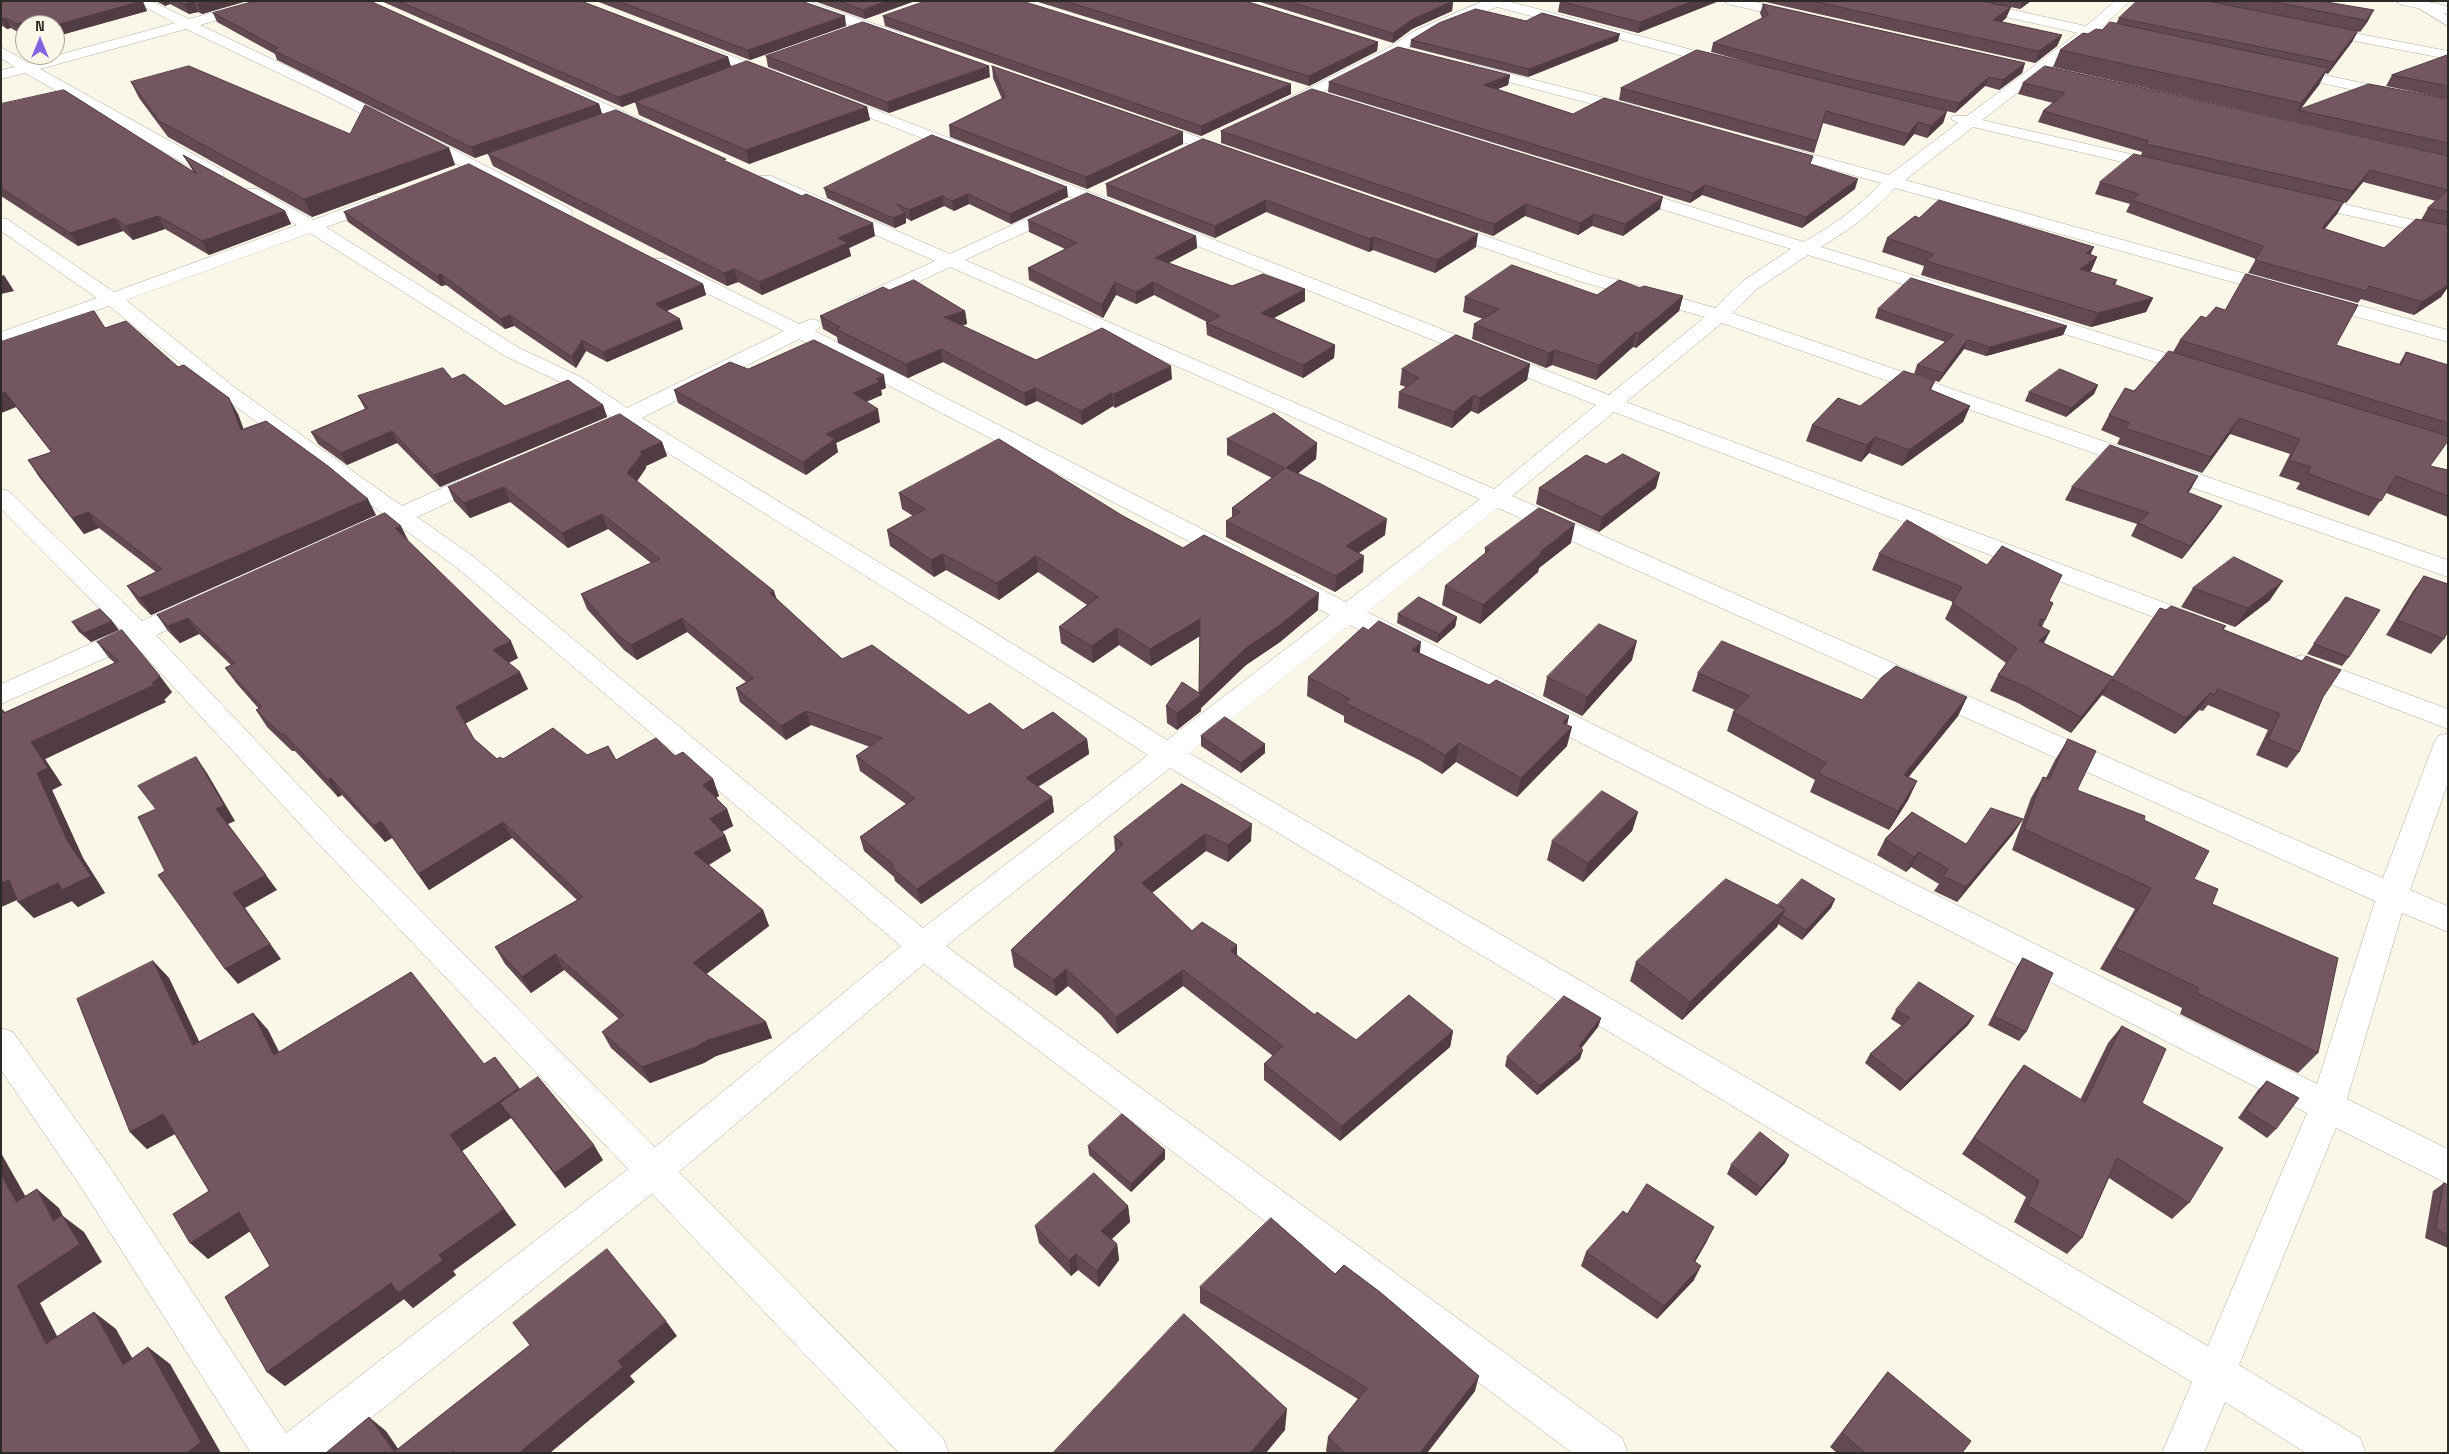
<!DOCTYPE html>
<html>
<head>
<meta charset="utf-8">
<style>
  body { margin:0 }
  #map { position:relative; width:2449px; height:1454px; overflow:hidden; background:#faf7e9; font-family:"Space Grotesk",sans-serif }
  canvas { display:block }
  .frame { position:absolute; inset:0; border:2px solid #2b2a24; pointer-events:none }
  .north { position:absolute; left:15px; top:15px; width:50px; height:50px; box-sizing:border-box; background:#faf7e9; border:1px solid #a7a59a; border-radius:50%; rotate:0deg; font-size:14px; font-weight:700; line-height:20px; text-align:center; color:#2b2a24 }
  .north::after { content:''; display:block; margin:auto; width:18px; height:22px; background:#8564df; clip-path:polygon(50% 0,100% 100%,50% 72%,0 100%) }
</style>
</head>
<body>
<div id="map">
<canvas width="2449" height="1454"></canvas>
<div class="frame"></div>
<div class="north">N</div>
</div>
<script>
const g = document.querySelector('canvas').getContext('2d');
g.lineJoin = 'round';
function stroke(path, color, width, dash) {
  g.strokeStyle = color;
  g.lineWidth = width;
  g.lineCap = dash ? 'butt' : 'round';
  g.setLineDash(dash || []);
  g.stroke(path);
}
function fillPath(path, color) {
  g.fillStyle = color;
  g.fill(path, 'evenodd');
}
const minor = new Path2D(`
  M133 1H151L189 19 255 1H278L276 4 200 25 339 91 570 209 573 213 570 217H558L329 97 186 29 40 69 222 170 224 174 222 178H210L25 73 1 79V70L15 67 1 58V47L29 63 175 23Z
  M787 1H808L901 33 903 36 896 40 891 39 789 4Z
  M1483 1H1507L1730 60 1732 63 1725 67 1497 7 1437 31 1400 53 1289 109 1284 111 1276 106 1279 103 1390 47 1414 31Z
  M1725 1H1751L1804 13 1806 16 1799 20 1727 4Z
  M1945 1H1972L2086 26 2115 1H2130L2100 29 2106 33 2104 36H2092L1982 120 2165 162 2171 163 2173 167 2171 171 2165 172 1973 127 1905 180 2286 285 2289 289 2286 293H2272L1895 188C1873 212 1849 230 1821 247L1952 287 1955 291 1952 295H1938L1808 255 1757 289 1732 313 2448 560V577L1722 323 1626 402 2203 617 2207 623 2203 629 2194 631 2185 629 1614 412 1512 496 2383 878 2434 743 2438 736 2448 733V783L2410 890 2448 906V932L2402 913 2347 1099 2448 1149V1184L2336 1128 2239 1365 2360 1438 2366 1453H2306L2225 1402 2204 1453H2162L2192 1382 1170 768 946 946 1622 1438 1628 1453H1572L924 964 679 1172 943 1438 949 1453H899L652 1194 327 1453H251L83 1190 1 1070V1028L13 1032 109 1166 286 1433 628 1169 312 837 135 645 1 704V684L121 630 1 509V489L9 491 142 621C160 613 185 596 205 601L209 607 205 613 156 635 332 821 655 1147 901 946 456 567 398 525 386 529 378 527 374 522 383 514 224 398 109 306 1 345V332L97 298 1 231V218L7 219 114 292 297 225 246 197 243 193 246 189H258L313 220 375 197H387L390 201 387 205 326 227 519 348 581 377 627 408 784 331 653 267 651 263 653 259H667L799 324 812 319 819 321 822 325 815 331 1241 549 1244 554 1241 559 1232 562 1223 559 799 339 642 418C817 526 994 630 1167 740L1330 615 1277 588 1274 582 1277 576 1286 574 1295 576 1346 602 1480 499 950 267 862 309H848L845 305 848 301 935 261 759 184 757 180 759 176H771L950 254 1057 204H1069L1072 208 1069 212 965 260 1494 489 1596 405 1157 230 1154 226 1157 222H1169L1609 395 1705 317 1579 281 1436 231 1433 227 1436 223H1448L1593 273 1715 308 1743 281 1791 249 1619 196 1616 192 1619 188H1631L1804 242C1833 225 1858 208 1881 183L1770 152 1768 149 1770 146H1782L1889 175 1958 123 1951 119 1953 116H1967L2078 33 1952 5ZM310 233 505 356 567 385 611 417 602 424 605 429 613 430 625 426C799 536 976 642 1148 755L923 928 474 557 417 517 493 482 496 477 493 472 485 470 477 472 402 506 238 390 126 300ZM1498 508 2375 901 2317 1084 1367 612ZM1350 625 2307 1113 2208 1346 1189 753Z
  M2395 1H2424L2448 6V14L2402 5Z
  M2318 26 2448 51V59L2313 33 2311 30 2313 27Z
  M694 42 780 74 782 77 780 80H770L689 49 687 46Z
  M1472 64 1640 107 1642 110 1634 115 1467 71 1465 68 1467 65Z
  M2286 67 2448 101V111L2281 74 2279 71 2281 68Z
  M566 86 651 124 653 127 645 132 639 130 561 94 558 91 561 88Z
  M834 94 970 146 972 149 970 152H958L829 102 826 99Z
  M1147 119 1237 151 1239 154 1237 157H1225L1141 127 1139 124Z
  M1033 171 1124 205 1127 209 1124 213H1112L1027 180 1025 176 1027 172Z
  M2305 195 2448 228V238L2299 204 2296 200 2299 196Z
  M2318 294 2448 330V342L2311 304 2308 300 2311 296Z
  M2029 311 2205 365 2208 369 2205 373 2198 375 2191 373 2022 321 2019 317 2022 313Z
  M2302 655 2448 709V729L2293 670 2289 664 2293 658Z`);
const tertiary = new Path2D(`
  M2407 1H2424L2448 16V26Z`);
stroke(minor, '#b0ada0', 1);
stroke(tertiary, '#b0ada0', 1);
fillPath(minor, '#fff');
fillPath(tertiary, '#fff');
fillPath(new Path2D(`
  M1 1H143L147 11 61 35 55 32V25H25V33L21 34 11 28 7 29 1 25Z
  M156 1H247L202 14 198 12 189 14 170 4 165 6Z
  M381 1H581L728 57 731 67 867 107 870 120 749 164 639 115 635 102 622 107Z
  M596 1H800L846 26 750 60Z
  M814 1H915L865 19Z
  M1035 1H1245L1378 42 1377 51 1309 86Z
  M1257 1H1453L1452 11 1412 29 1393 43Z
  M1560 1H1719L1638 33 1558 12Z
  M1761 1H1981L2011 7 2006 18 2002 22 2062 35 2057 46 2035 63Z
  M1982 1H2031L2020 9Z
  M2208 1H2321L2368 21 2360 32 2358 31 2352 42 2328 74 2325 73 2319 85 2301 108 2448 99V156L2292 121 2293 119 2292 121 2053 67 2060 50 2088 34 2102 30 2116 24 2119 18Z
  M1763 4 2025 63 2022 73 1999 90 1985 86 1955 113 1920 105 1947 111 1943 123 1927 138 1914 134 1904 146 1823 123 1814 153 1619 100 1621 88 1762 66 1711 52 1713 43 1762 18 1760 13Z
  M213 13 599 104 602 114 475 158 277 60 275 54 217 22Z
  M883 16 1291 84V94L1201 136 885 26Z
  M1411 40 1618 41 1528 77 1410 47Z
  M2448 55V99L2386 86 2392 75Z
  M766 56 990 77 889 113 768 67Z
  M992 66 1183 132V144L1087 189 950 137 949 125 1002 99 993 78Z
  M1510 75 1508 85 1497 89 1573 114 1810 164 1855 189 1802 228 1702 195 1690 203 1328 92 1329 82Z
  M131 82 350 134 449 148 455 165 312 217 168 137 139 98Z
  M2023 83 2448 156V287L2441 297 2414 315 2361 299 2358 303 2248 273 2256 259 2126 212 2130 204 2095 194 2100 182 2141 156 2142 152 2038 122 2043 111 2053 103 2018 94ZM2363 182 2436 201 2428 208 2421 220 2384 248 2324 229 2337 214 2343 202 2346 203Z
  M1 104 193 171 183 155 285 211 291 224 209 255 165 229 133 240 123 231 78 246 1 196Z
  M1221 131 1660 209 1623 236 1592 226 1578 235 1525 216 1493 236 1221 143Z
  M1203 139 1476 247 1435 273 1373 250 1369 252 1266 212 1215 238 1107 196 1106 184Z
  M488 154 727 162 875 236 849 248 851 256 762 295 738 282 727 286 493 166Z
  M824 188 1068 197 1011 224 969 204 954 211 944 206 911 221 906 218V223L895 228 827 198Z
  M344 212 703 284 706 295 667 311 683 329 607 362 586 351 576 368 514 326 505 329 446 285 441 286 348 222Z
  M1028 220 1196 236 1197 248 1169 263 1232 286 1305 301 1274 318 1335 345 1334 358 1303 378 1207 335 1206 323 1207 322 1154 295 1136 304 1116 295 1103 318 1029 280 1028 268 1065 249 1029 232Z
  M1887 238 2090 254 2097 257 2091 271 2089 272 2117 280 2115 285 2153 298 2146 312 2091 327 1921 275 1924 266 1882 252Z
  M1640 288 1683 296 1679 311 1636 348 1633 347 1596 380 1552 365 1546 368 1472 339 1474 324 1483 319 1463 312 1465 297 1597 295Z
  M889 290 965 311 967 324 962 326 1036 360 1172 379 1115 408 1113 406 1082 425 1037 401 1026 406 943 362 908 378 838 343 837 337 823 329 820 316Z
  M1878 309 2067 326 2063 335 1986 356 1964 349 1939 382 1914 374 1917 365 1945 342 1875 318Z
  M2206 318 2336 345 2399 364 2406 352 2448 365V441L2430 466 2448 470V517L2386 493 2369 516 2296 489 2300 483 2279 476 2290 454 2230 434 2202 473 2117 444 2120 438 2101 430 2109 415 2173 352 2180 340Z
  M105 328 178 367 238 414 243 429 376 515 151 615 139 603 127 586 156 572 99 528 84 534 39 477 28 460 51 452 16 407 1 413V342Z
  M1530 364 1527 380 1478 414 1471 411 1452 428 1398 408 1399 392 1406 387 1400 385 1402 369Z
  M748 369 886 388 881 390 882 395 866 402 880 422 836 443 838 452 806 475 678 403 674 390Z
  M452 379 505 406 603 405 607 417 440 487 397 443 347 465 318 444 311 432 365 409 358 396Z
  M1935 381 1931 390 1970 406 1963 422 1902 466 1869 453 1861 462 1806 441 1812 425 1860 406Z
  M2098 385 2094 394 2066 417 2025 401 2029 392Z
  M1227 439 1317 443 1316 459 1298 473 1385 535 1359 553 1363 572 1335 592 1226 537V521L1232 517V508L1272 478 1227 455Z
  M662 442 667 456 646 466V468L637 481 777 599 842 659 969 715 1023 730 1087 739 1089 754 1038 787 1052 797 1054 812 921 904 895 881 894 877 864 851 860 837 906 804 860 771 856 756 870 747 811 725 786 740 740 702 736 688 746 682 687 632 637 660 624 650 587 609 581 594 651 563 608 529 568 548 510 502 470 518 454 501 448 487Z
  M2198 476 2188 493 2222 506 2213 519 2182 559 2131 536 2137 524 2065 500 2072 487Z
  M1539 488H1656L1599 532 1536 504Z
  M899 493 1123 516 1183 548 1318 610 1280 642 1246 665 1201 708V711L1177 730 1167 723 1166 706 1199 693 1200 636 1151 666 1119 645 1093 663 1061 643 1059 627 1087 605 1038 572 999 600 946 570 934 577 890 546 887 530 913 516 902 509Z
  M409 542 518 658 509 663 528 689 465 723 474 739 497 759 587 755 616 760 675 756 713 779 719 796 716 798 727 809 733 826 722 832 725 835 731 851 709 865 763 910 769 926 706 974 766 1022 772 1038 716 1056 704 1063 650 1083 611 1048 602 1032 619 1019 564 970 531 993 505 964 495 947 577 900 512 838 429 890 392 838 385 842 342 795 338 797 295 751H292L267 727 256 710 259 709 237 684 225 668 231 665 199 634 180 643 168 631 157 615Z
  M1571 543 1539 568 1538 572 1480 624 1442 605 1445 586 1485 554V548Z
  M1879 554 2049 601 2053 603 2042 627 2050 631 2044 643 2113 677 2166 610 2226 626 2223 630 2323 697 2299 752 2287 768 2256 755 2268 730 2208 705 2203 711 2199 710 2175 734 2102 695 2071 733 2018 703 1990 691 1998 675 2006 663 1945 619 1953 602 1872 570Z
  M2424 576 2444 639 2431 654 2386 635 2413 591Z
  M2193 588 2270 600 2235 627 2181 607Z
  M2346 597 2349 657 2342 666 2307 654Z
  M1398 614 1457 617 1455 627 1437 643 1397 623Z
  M72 622 119 630 91 642 79 632Z
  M97 642 172 692 164 700 166 702 45 759 62 785 52 790 83 858 105 893 78 907 72 901 34 918 18 902 17 900 1 907V708L5 712 115 663 109 658Z
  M1420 653 1489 685 1569 716 1567 725V746L1517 797 1456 762 1442 774 1419 760 1344 722V716L1307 696 1308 677Z
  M1632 660 1582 716 1543 696 1547 677Z
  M1698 673 1862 700 1967 697 1958 716 1908 777 1917 781 1908 800 1889 830 1810 792 1815 780 1727 731 1733 712 1735 710 1692 691Z
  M1201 736 1265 744V753L1241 773 1201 746Z
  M2068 739 2077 790 2144 820 2194 879 2318 1053 2298 1073 2180 1014 2182 1008 2100 969 2135 909 2012 850 2031 798 2043 777 2046 778 2055 760Z
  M1182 784 1251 841 1228 862 1206 851 1152 893 1192 931 1237 955 1315 1015 1356 1040 1453 1031 1450 1047 1340 1141 1264 1080V1064L1273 1056 1183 986 1117 1034 1101 1015 1068 986 1056 996 1014 967 1011 950 1115 851 1114 837Z
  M1638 812 1632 831 1583 882 1547 860 1552 841Z
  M2023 819 2013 834 1957 902 1934 891 1939 884 1911 867 1906 872 1877 855 1885 839 1966 844Z
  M1835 899 1831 908 1802 940 1778 924 1777 927 1682 1020 1630 981 1636 962 1778 905Z
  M2023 958 2026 1032 2019 1041 1988 1025 2017 967Z
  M153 961 169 978 199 1042 253 1013 268 1030 279 1052 484 1064 520 1089 603 1160 565 1188 511 1118 462 1151 516 1225 453 1271 456 1275 413 1308 404 1299 285 1386 267 1372 270 1266 250 1231 208 1259 209 1191 175 1134 147 1149 130 1132Z
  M1896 1010 1974 1016 1968 1025 1900 1091 1865 1063 1870 1054 1902 1026 1891 1019Z
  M1601 1018 1598 1027 1581 1048 1580 1059 1537 1095 1505 1066 1507 1057Z
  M2122 1026 2142 1103 2189 1203 2172 1219 2109 1178 2082 1238 2067 1254 2014 1222 2026 1197 1962 1154 2011 1082 2024 1065 2080 1100 2108 1043Z
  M2267 1081 2276 1129 2267 1138 2238 1118 2258 1090Z
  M1088 1146 1165 1150V1159L1131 1192 1089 1155Z
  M1789 1155 1785 1163 1756 1196 1727 1174 1731 1165Z
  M2444 1183 2448 1185V1248L2425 1238 2433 1191Z
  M1128 1206 1130 1222 1112 1239 1117 1244 1119 1260 1099 1287 1078 1270 1071 1276 1039 1243 1035 1226Z
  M1707 1241 1695 1262 1694 1280 1657 1319 1581 1266 1586 1252Z
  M1335 1274 1475 1391 1427 1453H1328L1326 1451 1328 1437 1358 1399 1200 1303V1287Z
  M1888 1372 1962 1453H1837L1830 1447 1876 1387Z`), '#634a52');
fillPath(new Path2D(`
  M142 1 147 11 61 35 56 25Z
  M163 1H169L170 4 165 6Z
  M208 1H247L202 14 197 4Z
  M887 1H915L865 19 863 10Z
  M1453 1 1452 11 1412 29 1393 43V33L1413 19Z
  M1693 1H1719L1638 33 1640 22Z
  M2023 1H2031L2020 9Z
  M194 2 198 12 189 14 184 4Z
  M2011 7 2006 18 1989 31 1993 20Z
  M2374 10 2368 21 2360 32 2366 20Z
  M845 16 846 26 750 60 748 50Z
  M6 18 11 28 7 29 2 19Z
  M40 18 44 25H25V33L21 34 16 24Z
  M2358 31 2352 42 2328 74 2334 62Z
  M1620 34 1618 41 1528 77 1529 69Z
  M2062 35 2057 46 2035 63 2039 51Z
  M1378 42 1377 51 1309 86V76Z
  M728 57 731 67 622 107 619 97Z
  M2025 63 2022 73 1999 90 2003 80Z
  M989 66 990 77 889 113 887 102Z
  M2328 68 2319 85 2300 110H2298L2292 121 2301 103Z
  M1510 75 1508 85 1483 95 1484 85Z
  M1989 77 1985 86 1955 113 1959 103Z
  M1291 84V94L1201 136V126Z
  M599 104 602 114 475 158 471 147Z
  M867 107 870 120 749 164 746 150Z
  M1947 111 1943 123 1927 138 1931 126Z
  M1918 122 1914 134 1904 146 1908 134Z
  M1183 132V144L1087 189 1086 177Z
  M449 148 455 165 312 217 304 199Z
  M2370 170 2363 182 2346 203 2353 191Z
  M1858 179 1855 189 1802 228 1806 217Z
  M1705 185 1702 195 1690 203 1693 193Z
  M1067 187 1068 197 1011 224 1010 214Z
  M968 194 969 204 954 211 952 201Z
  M942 196 944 206 911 221 909 210Z
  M1663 197 1660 209 1623 236 1625 224Z
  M1266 200V212L1215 238V226Z
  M2344 202 2337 214 2315 241 2322 228Z
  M1526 204 1525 216 1493 236 1494 224Z
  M285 211 291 224 209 255 202 241Z
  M905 213 906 223 895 228 893 218Z
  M1594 214 1592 226 1578 235 1580 223Z
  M158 216 165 229 133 240 126 226Z
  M115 218 123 231 78 246 70 233Z
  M873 223 875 236 849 248 851 256 762 295 759 282 838 238Z
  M1478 234 1476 247 1435 273 1437 260Z
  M1196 236 1197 248 1155 270V258Z
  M1374 237 1373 250 1369 252 1370 239Z
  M2094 247 2088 260 2086 253Z
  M2097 257 2091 271 2073 283 2080 269Z
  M734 269 738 282 727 286 724 273Z
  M441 274 446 285 441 286 437 276Z
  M4 275 14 291 1 294V276Z
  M1115 282 1116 295 1103 318 1102 305Z
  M1153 282 1154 295 1136 304V292Z
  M703 284 706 295 658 314 655 304Z
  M2448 285V287L2441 297 2414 315 2422 302Z
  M1305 289V301L1261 325V313Z
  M1683 296 1679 311 1636 348 1639 333Z
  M2153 298 2146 312 2091 327 2098 313Z
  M965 311 967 324 946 330 944 317Z
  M510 315 514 326 505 329 501 319Z
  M680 319 683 329 607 362 603 352Z
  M2067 326 2063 335 1986 356 1990 347Z
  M1636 332 1633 347 1596 380 1599 365Z
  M582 340 586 351 576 368 572 357Z
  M1967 340 1964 349 1939 382 1943 373Z
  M1335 345 1334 358 1303 378V365Z
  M941 349 943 362 908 378 906 364Z
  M1555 350 1552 365 1546 368 1549 353Z
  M1530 364 1527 380 1478 414 1480 398Z
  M1171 366 1172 379 1115 408 1114 394Z
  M884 375 886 388 881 390 882 395 856 406 853 393 876 379Z
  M2098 385 2094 394 2066 417 2071 408Z
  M1035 388 1037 401 1026 406 1024 393Z
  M5 392 16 407 1 413V393Z
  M1112 393 1113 406 1082 425 1081 411Z
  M1474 395 1471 411 1452 428 1454 412Z
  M229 398 238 414 250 446 241 430Z
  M603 405 607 417 440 487 434 475Z
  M1970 406 1963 422 1902 466 1909 450Z
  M878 409 880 422 836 443 838 452 806 475 803 462 826 434Z
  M2239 418 2230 434 2202 473 2211 457Z
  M392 431 397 443 347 465 341 453Z
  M1875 437 1869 453 1861 462 1867 445Z
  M662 442 667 456 646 466V468L633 487 627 473 640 452Z
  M1317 443 1316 459 1285 484 1286 468Z
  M1660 473 1656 488 1599 532 1602 517Z
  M2198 476 2191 489 2179 505 2187 492Z
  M504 487 510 502 470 518 464 503Z
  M368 499 376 515 151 615 140 598Z
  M2222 506 2213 519 2182 559 2190 546Z
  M88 512 99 528 84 534 72 518Z
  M602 514 608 529 568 548 562 533Z
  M1387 519 1385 535 1345 562 1346 546Z
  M1575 524 1571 543 1539 568 1538 572 1480 624 1483 605 1540 552Z
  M401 526 409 542 395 528Z
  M943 554 946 570 934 577 931 560Z
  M1036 556 1038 572 999 600 997 583Z
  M1364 556 1363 572 1335 592 1336 576Z
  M2283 581 2270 600 2235 627 2248 608Z
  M774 591 779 606 770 593Z
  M1319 593 1318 610 1280 642 1246 665 1201 708V711L1177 730V713L1199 693 1246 648Z
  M1457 617 1455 627 1437 643 1439 634Z
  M188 618 199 634 180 643 168 626Z
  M682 618 687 632 637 660 631 645Z
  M1200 619V636L1151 666 1150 649Z
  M112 621 119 630 91 642 84 633Z
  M1117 628 1119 645 1093 663 1092 646Z
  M2050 631 2041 647 2039 641Z
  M511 641 518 658 501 666 493 650Z
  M1637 641 1632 660 1582 716 1587 697Z
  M1421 642 1419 661 1412 650Z
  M520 672 528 689 465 724 456 707Z
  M160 676 172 692 164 700 166 702 45 759 62 785 52 790 83 858 105 893 78 907 72 901 34 918 18 902 58 883 68 842 37 773 31 742 152 683Z
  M2112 679 2102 695 2071 733 2081 717Z
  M2210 693 2199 710 2175 734 2186 718Z
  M1967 697 1958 716 1895 794 1904 775Z
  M806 711 811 725 786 740 781 726Z
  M1569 716 1564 735 1572 727 1567 746 1517 797 1521 778 1563 723Z
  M1087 739 1089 754 1029 792 1026 778Z
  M1459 743 1456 762 1442 774 1445 755Z
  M1265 744V753L1241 773V763Z
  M196 757 207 773 235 821 228 824 277 890 245 908 281 959 238 984 225 969 233 893Z
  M331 778 342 795 338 797 328 780Z
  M713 779 719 796 710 801 703 785Z
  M1917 781 1908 800 1889 830 1898 811Z
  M1052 797 1054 812 921 904 917 889Z
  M727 809 733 826 716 835 710 819Z
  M1638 812 1632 831 1583 882 1588 863Z
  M2023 819 2013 834 1957 902 1966 887Z
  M381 821 392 838 385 842 374 826Z
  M503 822 512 838 429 890 418 874Z
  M1252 824 1251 841 1228 862V845Z
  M1205 834 1206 851 1143 900 1142 883Z
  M725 835 731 851 701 869 694 853Z
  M1919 852 1911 867 1906 872 1914 857Z
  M9 880 25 896 1 907V883Z
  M1835 899 1831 908 1802 940 1806 930Z
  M1785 909 1777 927 1682 1020 1690 1002Z
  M763 910 769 926 700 979 693 963Z
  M1237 945V962L1231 951Z
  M555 954 564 970 531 993 522 977Z
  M153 961 169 978 209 1062 193 1045Z
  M1066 969 1068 986 1056 996 1054 980Z
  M1183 970V986L1117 1034 1116 1017Z
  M253 1013 268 1030 289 1072 274 1055Z
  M1974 1016 1968 1025 1900 1091 1906 1082Z
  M1601 1018 1598 1027 1576 1055 1579 1046Z
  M766 1022 772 1038 716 1056 704 1063 650 1083 642 1067 708 1040Z
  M1453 1031 1450 1047 1340 1141 1342 1126Z
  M1583 1050 1580 1059 1537 1095 1540 1086Z
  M519 1088 530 1104 500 1103 511 1118 462 1151 516 1225 453 1271 456 1275 413 1308 404 1299 285 1386 267 1372 391 1283 439 1255 450 1135Z
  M163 1114 180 1131 147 1149 130 1132Z
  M594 1145 603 1160 565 1188 555 1173Z
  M1165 1150V1159L1131 1192V1184Z
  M1 1153 39 1220 16 1202 1 1175Z
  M1789 1155 1785 1163 1756 1196 1761 1188Z
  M37 1189 59 1208 63 1216 84 1232 102 1262 40 1303 70 1361 46 1344 17 1286 53 1221Z
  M1128 1206 1130 1222 1103 1247 1101 1231Z
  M239 1212 255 1228 208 1259 190 1243Z
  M1714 1227 1707 1241 1687 1275 1694 1261Z
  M1117 1244 1119 1260 1099 1287 1097 1271Z
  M1076 1254 1078 1270 1071 1276 1069 1260Z
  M1701 1266 1694 1280 1657 1319 1664 1306Z
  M94 1312 116 1329 145 1381 123 1365Z
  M666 1321 677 1336 630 1376 635 1382 550 1453H519L618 1361Z
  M148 1347 170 1364 221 1453H187Z
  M1479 1376 1475 1391 1427 1453H1420Z
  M1287 1409 1285 1430 1266 1453H1250Z
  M369 1417 386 1431 401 1453H395Z`), '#503c42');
const building = new Path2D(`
  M1 1H142L56 25 40 18 16 24 6 18 2 19Z
  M178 1H208L197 4 194 2 184 4Z
  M255 1H370L599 104 471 147 273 50 278 48 213 13Z
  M399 1H581L728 57 619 97Z
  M618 1H801L845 16 748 50Z
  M840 1H887L863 10Z
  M926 1H1022L1291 84 1201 126 883 16Z
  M1065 1H1245L1378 42 1309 76Z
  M1288 1H1453L1413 19 1393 33Z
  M1560 1H1693L1640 22Z
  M1813 1H1981L2011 7 1993 20 2062 35 2039 51Z
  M2137 1H2207L2358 31 2334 62 2119 18Z
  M2269 1H2321L2374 10 2366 20Z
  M1763 4 2025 63 2003 80 1989 77 1959 103 1850 79 1713 43 1768 15Z
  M1476 9 1526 21 1542 13 1620 34 1529 69 1411 40 1439 23Z
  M863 22 989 66 887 102 766 56Z
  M2110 22 2328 68 2301 103 2060 50 2083 33 2088 34 2096 29 2102 30Z
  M1398 47 1510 75 1484 85 1573 114 1604 98 1813 156 1810 164 1858 179 1806 217 1705 185 1693 193 1329 82Z
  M1697 50 1947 111 1931 126 1918 122 1908 134 1826 111 1817 141 1621 88Z
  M2448 55V86L2392 75Z
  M747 61 867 107 746 150 635 102Z
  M189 66 350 134 365 105 449 148 304 199 159 121 131 82Z
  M992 66 1183 132 1086 177 949 125 1005 97Z
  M2045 66 2448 156V190L2370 170 2353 191 2146 144 2149 141 2043 111 2065 93 2023 83Z
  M2369 84 2448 99V143L2298 110Z
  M1312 89 1663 197 1625 224 1594 214 1580 223 1526 204 1494 224 1221 131Z
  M64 90 197 174 183 155 285 211 202 241 158 216 126 226 115 218 70 233 1 188V104Z
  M616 110 726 159 723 160 802 196 806 194 873 223 838 238 848 243 759 282 734 269 724 273 488 154Z
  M932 135 1067 187 1010 214 968 194 952 201 942 196 909 210 897 204 905 213 893 218 824 188Z
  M1203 139 1478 234 1437 260 1374 237 1370 239 1266 200 1215 226 1106 184Z
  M2134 154 2344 202 2322 228 2384 248 2416 219 2448 225V285L2422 302 2369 286 2366 291 2255 260 2263 246 2132 200 2139 194 2100 182Z
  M469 164 703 284 655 304 680 319 603 352 582 340 572 357 510 315 501 319 441 274 437 276 344 212Z
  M2448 190V212L2428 208Z
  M1087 193 1196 236 1155 258 1232 286 1263 274 1305 289 1261 313 1335 345 1303 365 1206 323 1220 316 1153 282 1136 292 1115 282 1102 305 1028 268 1077 243 1028 220Z
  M1939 200 2094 247 2086 253 2097 257 2080 269 2117 280 2113 284 2153 298 2098 313 1926 261 1934 254 1887 238 1915 216 1919 218Z
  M1512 265 1597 295 1619 280 1640 288 1644 286 1683 296 1639 333 1636 332 1599 365 1555 350 1549 353 1474 324 1499 309 1465 297Z
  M2246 274 2358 305 2336 345 2401 365 2406 352 2448 365V423L2180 340 2201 316 2206 318 2216 307 2225 310Z
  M1911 278 2067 326 1990 347 1967 340 1943 373 1917 365 1954 335 1878 309Z
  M914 280 965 311 944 317 1036 360 1102 328 1171 366 1114 394 1112 393 1081 411 1035 388 1024 393 941 349 906 364 836 329 840 327 820 316 883 287 889 290Z
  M94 311 105 328 126 321 178 367 184 365 229 398 241 430 266 421 328 466 368 499 140 598 127 586 162 569 88 512 72 518 28 460 52 452 5 392 1 393V342Z
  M1456 335 1530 364 1480 398 1474 395 1454 412 1399 392 1419 378 1402 369Z
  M814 340 884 375 876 379 880 382 853 393 878 409 826 434 835 439 803 462 674 390 730 362 748 369Z
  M2169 351 2448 436V441L2430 466 2448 470V496L2396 476 2381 501 2307 473 2311 467 2289 460 2300 439 2239 418 2211 457 2125 428 2130 423 2109 415 2125 388 2134 391Z
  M443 368 452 379 464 374 505 406 568 380 603 405 434 475 392 431 341 453 311 432 368 408 358 396Z
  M2060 369 2098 385 2071 408 2029 392Z
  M1904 371 1935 381 1929 389 1970 406 1909 450 1875 437 1867 445 1812 425 1838 398 1860 406Z
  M1274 413 1317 443 1286 468 1319 483 1387 519 1346 546 1364 556 1336 576 1226 521 1240 512 1232 508 1285 468 1227 439Z
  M620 414 662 442 640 452 642 454 627 473 774 591 770 593 842 659 872 645 969 715 990 703 1023 730 1053 712 1087 739 1026 778 1052 797 917 889 891 867 894 865 860 837 915 798 856 756 882 738 806 711 781 726 736 688 754 678 682 618 631 645 618 635 581 594 660 559 602 514 562 533 504 487 464 503 448 487Z
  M999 439 1123 516 1183 548 1204 535 1319 593 1280 625 1246 648 1199 693 1201 695 1177 713 1166 706 1182 682 1199 693 1200 619 1150 649 1117 628 1092 646 1059 627 1098 597 1036 556 997 583 943 554 931 560 887 530 925 509 899 493Z
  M2110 445 2198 476 2187 492 2222 506 2190 546 2138 523 2149 513 2072 487Z
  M1623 454 1660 473 1602 517 1539 488 1586 455 1606 464Z
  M1539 508 1575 524 1540 552 1542 553 1483 605 1445 586 1489 550 1485 548Z
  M385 513 401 526 395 528 511 641 493 650 520 672 456 707 474 739 497 759 500 757 503 759 553 728 587 755 608 746 616 760 656 738 675 756 683 752 713 779 703 785 727 809 710 819 725 835 694 853 763 910 693 963 766 1022 708 1040 696 1047 642 1067 602 1032 624 1015 555 954 522 977 495 947 583 897 503 822 418 874 381 821 374 826 331 778 328 780 284 734H281L256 710 262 707 225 668 235 663 188 618 168 626 157 615Z
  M1907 520 1987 565 2002 546 2062 575 2049 601 2053 603 2045 620 2041 619 2038 625 2050 631 2039 641 2113 677 2160 608 2166 610 2171 606 2226 626 2222 629 2302 661 2306 656 2341 670 2323 697 2299 752 2268 739 2280 714 2218 689 2214 695 2210 693 2186 718 2112 679 2081 717 2026 687 1998 675 2017 648 1952 603 1962 587 1879 554Z
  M2234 557 2283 581 2248 608 2193 588Z
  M2424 576 2448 584V631L2444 639 2398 620Z
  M1419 597 1457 617 1439 634 1398 614Z
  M2346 597 2380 610 2349 657 2314 644Z
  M100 609 112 621 84 633 72 622Z
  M1379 621 1421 642 1412 650 1489 685 1496 680 1569 716 1563 723 1572 727 1521 778 1459 743 1445 755 1421 741 1345 703 1350 699 1308 677 1363 627 1368 630Z
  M1599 624 1637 641 1587 697 1547 677Z
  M122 630 160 676 152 683 154 685 31 742 48 768 37 773 68 842 91 876 62 890 58 883 18 902 9 880 1 883V708L4 713 119 661 97 642Z
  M1722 641 1862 700 1882 677 1896 666 1967 697 1904 775 1917 781 1898 811 1818 773 1826 763 1733 712 1750 696 1698 673Z
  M1225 717 1265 744 1241 763 1201 736Z
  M2068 739 2096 751 2077 790 2145 816 2144 820 2209 851 2194 879 2218 889 2212 904 2338 958 2318 1053 2197 993 2199 988 2115 948 2151 888 2024 829 2043 777 2049 779Z
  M196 757 224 805 216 809 266 875 233 893 270 944 225 969 158 875 165 871 138 817 156 809 138 786Z
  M1182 784 1252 824 1228 845 1205 834 1142 883 1192 931 1202 922 1237 945 1231 951 1315 1015 1317 1012 1356 1040 1409 995 1453 1031 1342 1126 1264 1064 1283 1046 1183 970 1116 1017 1099 999 1066 969 1054 980 1011 950 1123 844 1114 837Z
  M1602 791 1638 812 1588 863 1552 841Z
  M1991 808 2023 819 1966 887 1943 876 1948 869 1919 852 1914 857 1885 839 1912 812 1966 844Z
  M1726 879 1785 909 1690 1002 1636 962Z
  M1802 879 1835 899 1806 930 1782 915 1785 909 1778 905Z
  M2023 958 2053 973 2026 1032 1994 1016Z
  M153 961 193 1045 253 1013 274 1055 411 972 484 1064 495 1057 519 1088 450 1135 504 1209 439 1255 443 1260 398 1293 391 1283 267 1372 225 1297 270 1266 239 1212 190 1243 173 1214 209 1191 163 1114 130 1132 77 999Z
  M1919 982 1974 1016 1906 1082 1870 1054 1910 1018 1896 1010Z
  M1564 996 1601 1018 1579 1046 1583 1050 1540 1086 1507 1057Z
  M2122 1026 2166 1049 2142 1103 2223 1148 2189 1203 2117 1158 2082 1238 2028 1206 2039 1181 1974 1138 2024 1065 2085 1102Z
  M538 1077 594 1145 555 1173 500 1103Z
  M2267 1081 2299 1098 2276 1129 2246 1110Z
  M1122 1114 1165 1150 1131 1184 1088 1146Z
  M1760 1132 1789 1155 1761 1188 1731 1165Z
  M1094 1173 1128 1206 1101 1231 1117 1244 1097 1271 1076 1254 1069 1260 1035 1226Z
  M1 1175 16 1202 37 1189 53 1221 62 1215 80 1244 17 1286 46 1344 94 1312 123 1365 148 1347 201 1442 187 1453H1Z
  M2444 1183 2448 1185V1235L2436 1229Z
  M1647 1184 1714 1227 1694 1261 1701 1266 1664 1306 1586 1252 1623 1211 1627 1214Z
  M1271 1218 1335 1274 1344 1265 1380 1292 1479 1376 1420 1453H1345L1328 1437 1367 1388 1200 1287Z
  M607 1249 666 1321 618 1361 623 1367 519 1453H455L453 1451 451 1453H327V1452L369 1417 394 1452 530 1345 513 1323Z
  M1184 1314 1287 1409 1250 1453H1053Z
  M1888 1372 1971 1441 1962 1453H1865L1842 1433Z`);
fillPath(building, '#73565f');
stroke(building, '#503c42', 1);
</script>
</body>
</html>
